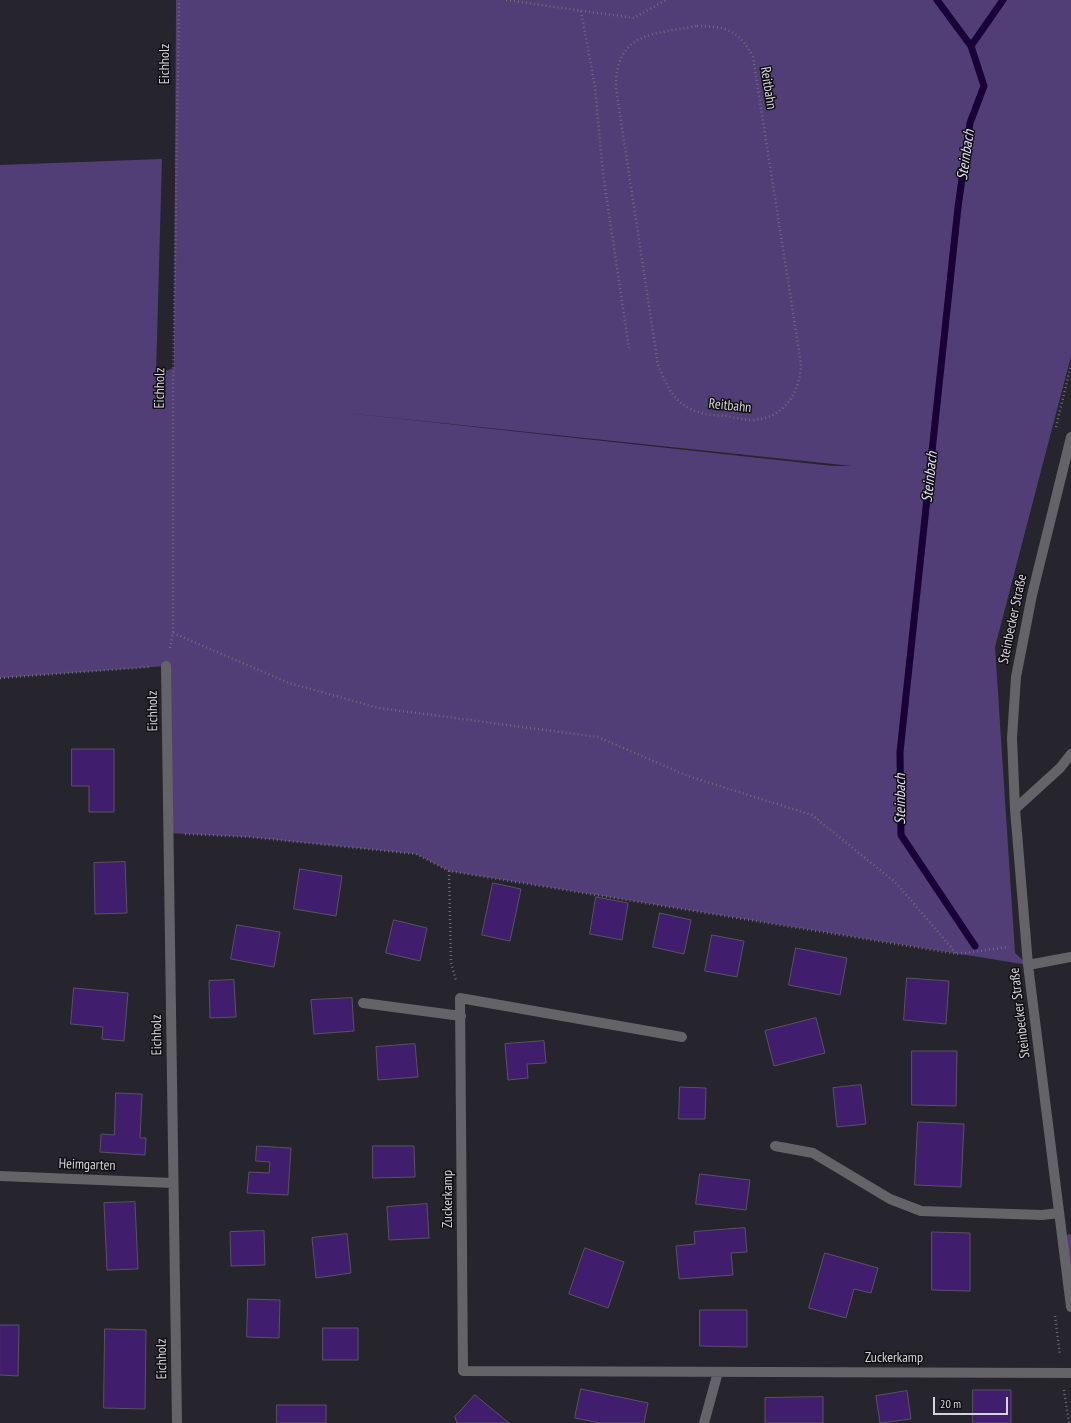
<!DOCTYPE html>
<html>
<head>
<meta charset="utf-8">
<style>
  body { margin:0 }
  #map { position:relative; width:1071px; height:1423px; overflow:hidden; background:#26242d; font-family:"PT Sans Narrow",sans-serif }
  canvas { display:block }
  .scale { position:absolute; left:933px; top:1397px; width:75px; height:18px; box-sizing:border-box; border:2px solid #d6d4da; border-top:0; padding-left:5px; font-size:12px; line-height:14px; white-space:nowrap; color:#d6d4da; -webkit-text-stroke:3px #0f0e12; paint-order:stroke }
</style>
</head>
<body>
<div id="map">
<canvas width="1071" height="1423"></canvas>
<div class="scale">20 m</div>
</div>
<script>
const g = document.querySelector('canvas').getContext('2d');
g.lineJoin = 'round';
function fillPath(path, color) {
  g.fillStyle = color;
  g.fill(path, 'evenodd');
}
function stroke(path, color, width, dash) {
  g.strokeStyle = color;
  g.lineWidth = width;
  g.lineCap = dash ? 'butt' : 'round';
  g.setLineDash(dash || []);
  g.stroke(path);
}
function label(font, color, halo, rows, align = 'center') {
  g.font = font + ' "PT Sans Narrow",sans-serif';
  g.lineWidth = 3;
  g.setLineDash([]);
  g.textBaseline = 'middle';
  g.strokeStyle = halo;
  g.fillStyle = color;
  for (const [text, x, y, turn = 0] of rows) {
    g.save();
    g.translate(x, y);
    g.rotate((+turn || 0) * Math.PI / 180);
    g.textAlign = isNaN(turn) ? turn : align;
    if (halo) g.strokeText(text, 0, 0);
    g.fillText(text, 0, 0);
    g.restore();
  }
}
fillPath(new Path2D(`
  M176 0H1071V356L995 647 1015 953 1028 965 449 871 416 854 249 837 168 833 166 666 0 678V165L162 159 156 374 174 368ZM337 412 852 466H833Z
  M1071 1234V1307L1062 1236Z`), '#523e76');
stroke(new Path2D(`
  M937 0 971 46 984 86 970 123 958 207 900 752 901 835 975 946
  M971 46 1003 0`), '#190036', 7);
const building = new Path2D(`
  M72 749H114V812H89V786H72Z
  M125 862 127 913 95 914 94 863Z
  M300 869 342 876 336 916 294 909Z
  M493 883 521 889 510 941 482 935Z
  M596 897 628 903 622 940 590 934Z
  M660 913 691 920 684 954 653 947Z
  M394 920 427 928 420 961 386 953Z
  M237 925 280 932 274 967 231 959Z
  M712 935 744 941 737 977 705 971Z
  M796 948 847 958 840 995 789 985Z
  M907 978 949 981 946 1024 904 1020Z
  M234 980 236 1017 210 1018 209 981Z
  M74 988 128 993 124 1041 102 1039 103 1027 71 1024Z
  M352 998 354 1031 314 1034 311 1000Z
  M816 1018 825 1053 774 1066 765 1031Z
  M544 1041 546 1063 527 1064 528 1078 508 1080 505 1044Z
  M415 1044 418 1077 378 1080 376 1047Z
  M912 1051H957L956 1106 912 1105Z
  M861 1085 866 1124 837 1127 833 1088Z
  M680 1087 706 1088 705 1119H679Z
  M116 1093 142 1094 140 1138H146L145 1155 100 1152 101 1134 114 1135Z
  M918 1122 964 1124 961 1187 915 1185Z
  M257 1146 291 1148 288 1195 247 1193 249 1172 269 1173 270 1162 256 1161Z
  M373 1146H414L415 1177 373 1178Z
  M700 1174 750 1180 746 1210 696 1204Z
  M135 1202 138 1269 107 1270 104 1203Z
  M427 1204 429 1238 389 1240 387 1207Z
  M745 1228 747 1252 731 1253 733 1275 679 1279 676 1246 695 1244 694 1232Z
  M264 1231 265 1265 231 1266 230 1232Z
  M932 1232 970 1233V1291L932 1290Z
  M347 1234 351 1273 316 1278 312 1238Z
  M585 1248 624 1262 608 1308 569 1294Z
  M825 1253 878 1268 871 1293 854 1289 846 1318 809 1308Z
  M248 1299 280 1300 279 1338 247 1337Z
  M700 1310H747V1347L700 1346Z
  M0 1325H19L18 1376 0 1375Z
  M323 1328H358V1360H323Z
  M105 1329 146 1330 145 1409 104 1408Z
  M581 1389 648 1403 644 1423H600L575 1418Z
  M973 1390H1011V1423H973Z
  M907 1391 911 1419 880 1423 876 1396Z
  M475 1395 509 1423H457L455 1417Z
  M823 1397V1423H765V1398Z
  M277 1405H326V1423H277Z`);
fillPath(building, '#401e6d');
stroke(building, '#57545f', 1);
stroke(new Path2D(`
  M506 0 634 18 666 0
  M581 11 595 87 603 174 629 348
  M697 26C726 26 740 31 753 57L801 364C800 393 784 419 752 420 743 420 734 417 725 416 712 415 698 414 687 407 671 398 665 381 658 365L616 88C615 32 654 34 697 26Z
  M1056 427 1071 365
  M173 633 289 683 379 708 598 737 688 776 812 815 896 883 956 953
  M170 648 173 633V394L179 0
  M0 678 149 667
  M185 834 249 837 416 854 449 871 957 954 1009 947
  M449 871 451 962 456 981
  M1055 1316 1060 1355
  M1064 1390 1069 1423`), '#6e6c74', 2.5, [1, 3]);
stroke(new Path2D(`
  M1071 437 1032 595 1016 677 1012 738 1015 809 1028 965 1071 1307
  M166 666 177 1423
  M1015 809 1060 768 1071 754
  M1028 965 1071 957
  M363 1003 461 1016
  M682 1037 460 998 463 1371 1071 1373
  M775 1146 813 1153 890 1199 921 1211 1042 1215 1059 1213
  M0 1176 173 1183
  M704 1423 718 1372`), '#646368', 10);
label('14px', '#d6d4da', '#0f0e12', [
  ["Eichholz",165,64,-90],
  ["Reitbahn",768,88,81],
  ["Eichholz",160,388,-89],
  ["Reitbahn",730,406,6],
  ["Steinbecker Straße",1013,619,-78],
  ["Eichholz",153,711,-91],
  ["Steinbecker Straße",1020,1013,-97],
  ["Eichholz",157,1035,-91],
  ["Heimgarten",87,1165,2],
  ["Zuckerkamp",448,1199,-90],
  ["Zuckerkamp",894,1358],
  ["Eichholz",162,1359,-91]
]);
label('italic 15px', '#e5dff6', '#0f0e12', [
  ["Steinbach",966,155,-82],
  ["Steinbach",930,477,-84],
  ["Steinbach",901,799,-90]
]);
</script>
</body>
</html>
